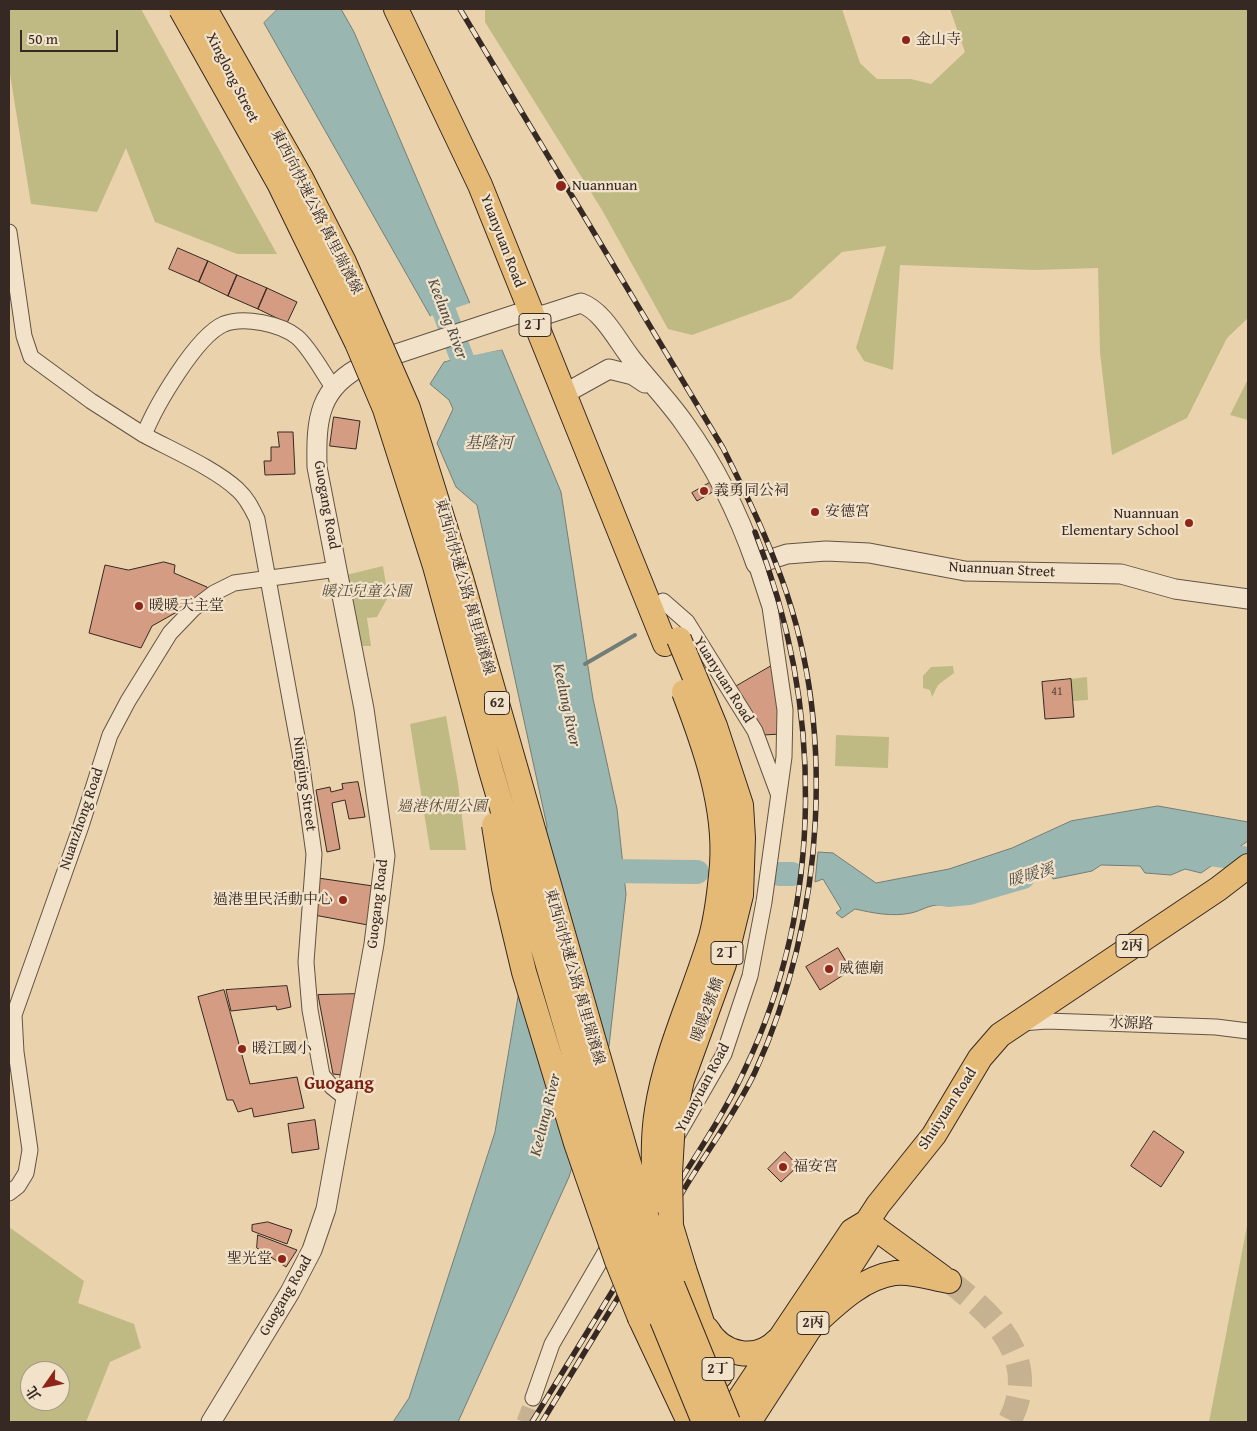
<!DOCTYPE html>
<html>
<head>
<meta charset="utf-8">
<style>
  body { margin:0 }
  #map { position:relative; width:1257px; height:1431px; overflow:hidden; background:#ead3ac; font-family:"Gentium Book Plus","Noto Serif TC",serif }
  canvas { display:block }
  .frame { position:absolute; inset:0; border:10px solid #362822; pointer-events:none }
  .north { position:absolute; left:20px; top:1361px; width:50px; height:50px; box-sizing:border-box; background:#f1e2c9; border:1px solid #a69886; border-radius:50%; rotate:237deg; font-size:14px; font-weight:700; line-height:20px; text-align:center; color:#362822 }
  .north::after { content:''; display:block; margin:auto; width:18px; height:22px; background:#8f2418; clip-path:polygon(50% 0,100% 100%,50% 72%,0 100%) }
  .scale { position:absolute; left:20px; top:30px; width:98px; height:22px; box-sizing:border-box; border:2px solid #362822; border-top:0; padding-left:6px; font-size:15px; line-height:18px; white-space:nowrap; color:#362822; -webkit-text-stroke:4px #f1e2c9; paint-order:stroke }
</style>
</head>
<body>
<div id="map">
<canvas width="1257" height="1431"></canvas>
<div class="frame"></div>
<div class="north">北</div>
<div class="scale">50 m</div>
</div>
<script>
const g = document.querySelector('canvas').getContext('2d');
g.lineJoin = 'round';
function fillPath(path, color) {
  g.fillStyle = color;
  g.fill(path, 'evenodd');
}
function stroke(path, color, width, dash) {
  g.strokeStyle = color;
  g.lineWidth = width;
  g.lineCap = dash ? 'butt' : 'round';
  g.setLineDash(dash || []);
  g.stroke(path);
}
function label(font, color, halo, rows, align = 'center') {
  g.font = font + ' "Gentium Book Plus","Noto Serif TC",serif';
  g.lineWidth = 4.5;
  g.setLineDash([]);
  g.textBaseline = 'middle';
  g.strokeStyle = halo;
  g.fillStyle = color;
  for (const [text, x, y, turn = 0] of rows) {
    g.save();
    g.translate(x, y);
    g.rotate((+turn || 0) * Math.PI / 180);
    g.textAlign = isNaN(turn) ? turn : align;
    if (halo) g.strokeText(text, 0, 0);
    g.fillText(text, 0, 0);
    g.restore();
  }
}
fillPath(new Path2D(`
  M9 9H141L277 254H237L155 222 126 148 97 212 31 204 9 68Z
  M485 9H842L860 63 877 79H911L931 84 965 52 950 9H1248V318L1227 338 1187 418 1112 455 1100 353 1098 268 1035 270 900 265 893 370 864 361 856 348 886 246 842 252 791 299 692 335 668 329 602 210 485 22Z
  M1248 379V420L1230 415Z
  M383 566 388 597 377 617 367 618 371 646H357L342 576Z
  M953 666 954 673 938 685 932 697 930 690 923 688V676L931 667Z
  M1087 677 1088 700 1073 701 1071 679Z
  M446 716 458 783 466 850H430L410 724Z
  M836 735 889 737 888 768 835 766Z
  M1248 1221V1422H1209Z
  M9 1227 84 1281 78 1303 134 1324 141 1348 110 1362 86 1422H9ZM30 1371H60V1401H30Z`), '#bfba84');
const water = new Path2D(`
  M278 9H341L354 32 472 308 432 319 264 23Z
  M502 350 561 492 593 699 617 809 626 894 609 1046 569 1177 458 1422H393L409 1398 495 1132 547 826 477 505 456 487 437 443 453 409 449 400 430 384 444 362 473 354Z
  M1158 806 1248 822V841L1201 873 1185 869 1171 875 1145 873 1140 866 1101 865 1092 871 1053 879 1051 874 953 895 941 905C930 904 921 911 911 913 892 917 873 913 855 909L842 918 836 913 841 909 823 879 815 882 818 852 833 853 876 883 949 869 1012 848 1071 821Z`);
fillPath(water, '#9ab6b1');
stroke(water, '#727d78', 1);
fillPath(new Path2D(`
  M473 302 475 308 473 311 433 322 428 317Z
  M502 347 504 349 440 362 443 360 472 351Z`), '#ead3ac');
stroke(new Path2D(`
  M585 664 635 635`), '#727d78', 4);
stroke(new Path2D(`
  M434 285 473 387
  M1195 852 1248 859
  M601 871 697 872
  M780 874H792
  M922 891 948 895 969 893 1023 877`), '#9ab6b1', 24);
const building = new Path2D(`
  M178 248 208 261 199 282 169 269Z
  M208 261 237 275 228 296 199 282Z
  M237 275 267 288 258 309 228 296Z
  M267 288 297 302 287 323 258 309Z
  M334 417 360 421 356 449 330 446Z
  M278 432H293L295 474 265 475 264 461H271V447H279Z
  M711 482 716 490 697 501 692 493Z
  M164 562 175 565 174 573 207 587 209 594 183 604 184 608 152 626 141 648 89 633 105 565 128 570Z
  M773 665 781 734 763 735 735 687Z
  M1071 679 1074 717 1045 719 1042 682Z
  M358 782 365 817 349 819 345 800 332 803 340 849 327 852 316 790 330 787 331 792 343 789 342 784Z
  M318 878 373 886 368 925 314 915Z
  M838 948 851 970 820 990 806 967Z
  M287 986 291 1007 277 1010 276 1006 231 1011 226 990Z
  M224 990 250 1084 297 1077 304 1108 254 1117 252 1108 238 1112 233 1100H227L198 997Z
  M358 994 342 1075 333 1074 318 995Z
  M315 1120 319 1149 292 1153 288 1124Z
  M1154 1131 1184 1152 1161 1187 1131 1166Z
  M785 1152 798 1166 781 1182 768 1169Z
  M268 1222 292 1230 287 1244 252 1231V1225Z
  M258 1235 297 1250 286 1267 257 1248Z`);
fillPath(building, '#d49c82');
stroke(building, '#362822', 1);
stroke(new Path2D(`
  M524 1422 533 1398`), '#c6b190', 15, [15, 8]);
stroke(new Path2D(`
  M949 1281C995 1316 1042 1360 1009 1422`), '#c6b190', 24, [24, 12]);
const minor = new Path2D(`
  M9 232 24 336 31 357 91 401 144 435C155 407 196 336 224 324 244 316 281 324 297 337 310 348 323 373 333 387
  M144 435C172 450 216 469 238 490 247 498 252 509 257 519L300 753 314 854 306 962 310 1010 322 1075 332 1087 347 1099
  M663 601 687 622 755 731 778 793
  M1021 1023 1047 1021 1216 1027 1248 1031
  M674 1141 724 1054 750 976 764 902 784 757 785 710 770 607 756 564
  M9 1193 18 1186 26 1173 30 1150 16 1052 14 1015 81 826 110 735 128 701 170 633 193 609 214 593 234 583 337 569
  M533 1398 552 1344 613 1239`);
const tertiary = new Path2D(`
  M564 394 609 369 633 375 645 383
  M211 1422 290 1292 312 1250 326 1209 374 944 385 856 364 709 317 467C316 419 318 387 366 364L517 314 544 315 581 303C603 311 617 340 631 358 648 380 668 400 684 423 715 466 739 515 756 564L787 554 826 551 869 553 965 571 1121 574 1175 589 1248 599`);
const primary = new Path2D(`
  M396 9 480 185 665 644
  M684 1269 720 1376
  M707 1329C722 1355 756 1363 778 1340
  M724 1422 852 1231 867 1222 878 1205 934 1135 980 1058 1000 1035 1218 889 1248 866
  M749 1422 867 1240V1222`);
const trunk = new Path2D(`
  M867 1222 942 1277
  M640 1318 689 1422
  M811 1327C835 1305 861 1278 895 1273 912 1271 932 1278 949 1281
  M743 1419 745 1422`);
stroke(minor, '#635344', 17);
stroke(tertiary, '#635344', 21);
stroke(primary, '#362822', 26);
stroke(trunk, '#362822', 26);
stroke(minor, '#f1e2c9', 15);
stroke(tertiary, '#f1e2c9', 19);
stroke(primary, '#e5ba76', 24);
stroke(trunk, '#e5ba76', 24);
const rail = new Path2D(`
  M460 9 723 448C742 486 761 524 776 564 839 722 825 919 755 1072 735 1114 707 1151 683 1191 636 1268 589 1345 542 1422
  M532 1422C578 1348 623 1273 669 1199 695 1156 724 1115 745 1069 825 901 823 704 755 532`);
stroke(rail, '#362822', 5.5);
stroke(rail, '#f1e2c9', 4, [11]);
const primaryBridge = new Path2D(`
  M679 639 715 726 741 805 743 838 741 895 724 964 682 1080 673 1121 670 1173 671 1226 684 1269
  M655 1201C654 1171 652 1140 657 1110 666 1051 694 994 711 937 717 915 720 888 722 865 726 806 705 747 684 692`);
const trunkBridge = new Path2D(`
  M181 9 279 183 357 343 385 409 435 566 490 767 603 1153 658 1310 704 1422
  M205 9 301 178 344 262 408 408 461 578 636 1188 663 1262 728 1422
  M494 825 504 888 524 972 576 1143 617 1261 640 1318`);
stroke(primaryBridge, '#362822', 26, []);
stroke(trunkBridge, '#362822', 26, []);
stroke(primaryBridge, '#e5ba76', 24);
stroke(trunkBridge, '#e5ba76', 24);
for (const [x, y, r, color] of [
  [906,40,5,"#8f2418"],
  [561,186,6,"#8f2418"],
  [704,491,5,"#8f2418"],
  [815,512,5,"#8f2418"],
  [1189,523,5,"#8f2418"],
  [139,606,5,"#8f2418"],
  [343,900,5,"#8f2418"],
  [829,969,5,"#8f2418"],
  [242,1049,5,"#8f2418"],
  [783,1167,5,"#8f2418"],
  [282,1259,5,"#8f2418"]
]) {
  const dot = new Path2D();
  dot.arc(x, y, r, 0, 2 * Math.PI);
  g.fillStyle = color;
  g.fill(dot);
  stroke(dot, '#f1e2c9', 2);
}
label('12px', '#5e453a', null, [
  ["41",1057,692]
]);
for (const [x, y, w] of [
  [535,325,32],
  [497,703,25],
  [1132,946,32],
  [727,953,32],
  [813,1323,32],
  [718,1369,32]
]) {
  const box = new Path2D();
  box.roundRect(x - w / 2, y - 11.5, w, 23, 4);
  g.fillStyle = '#f1e2c9';
  g.fill(box);
  stroke(box, '#362822', 1);
}
label('bold 14px', '#362822', null, [
  ["2丁",535,325],
  ["62",497,703],
  ["2丙",1132,946],
  ["2丁",727,953],
  ["2丙",813,1323],
  ["2丁",718,1369]
]);
label('15px', '#362822', '#f1e2c9', [
  ["金山寺",916,40],
  ["Nuannuan",572,186],
  ["義勇同公祠",714,491],
  ["安德宮",825,512],
  ["Nuannuan",1179,514,"right"],
  ["Elementary School",1179,531,"right"],
  ["暖暖天主堂",149,606],
  ["過港里民活動中心",333,900,"right"],
  ["威德廟",839,969],
  ["暖江國小",252,1049],
  ["福安宮",793,1167],
  ["聖光堂",272,1259,"right"]
], 'left');
label('15px', '#362822', '#f1e2c9', [
  ["Xinglong Street",232,78,63],
  ["東西向快速公路 萬里瑞濱線",316,212,63],
  ["Yuanyuan Road",502,241,69],
  ["Guogang Road",326,505,80],
  ["Nuannuan Street",1002,570,3],
  ["東西向快速公路 萬里瑞濱線",464,587,74],
  ["Yuanyuan Road",723,680,58],
  ["Ningjing Street",304,784,82],
  ["Nuanzhong Road",82,819,-71],
  ["Guogang Road",378,904,-83],
  ["東西向快速公路 萬里瑞濱線",574,977,74],
  ["暖暖2號橋",708,1010,-70],
  ["水源路",1131,1024,2],
  ["Yuanyuan Road",703,1088,-62],
  ["Shuiyuan Road",948,1109,-57],
  ["Guogang Road",286,1296,-60]
]);
label('italic 15px', '#584c3a', '#f1e2c9', [
  ["暖江兒童公園",366,592],
  ["過港休閒公園",442,807]
]);
label('italic 16px', '#4f4c46', '#f1e2c9', [
  ["Keelung River",447,319,69],
  ["基隆河",489,444],
  ["Keelung River",566,705,78],
  ["暖暖溪",1031,876,-16],
  ["Keelung River",546,1115,-76]
]);
label('bold 18px', '#7a1f14', '#f1e2c9', [
  ["Guogang",339,1084]
]);
</script>
</body>
</html>
